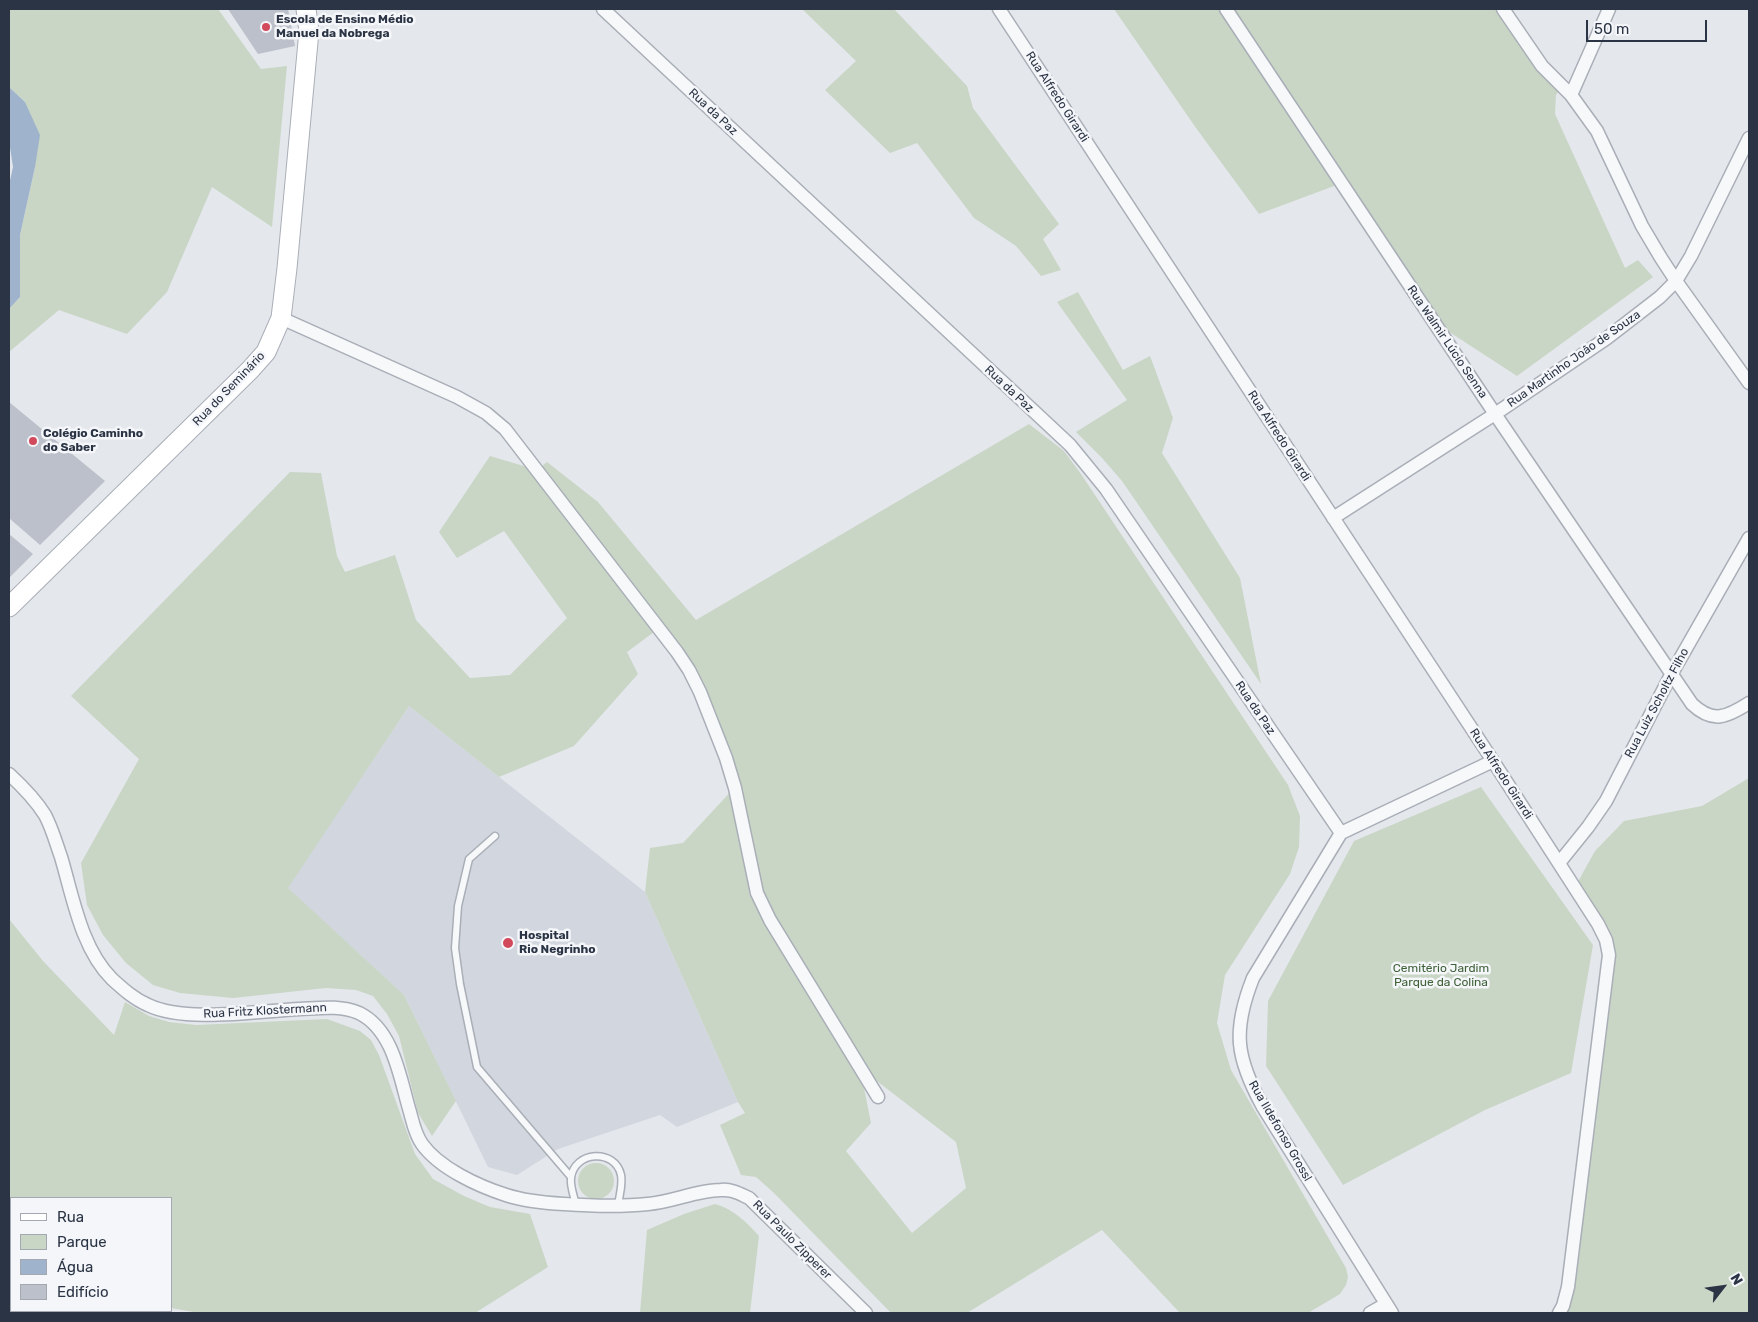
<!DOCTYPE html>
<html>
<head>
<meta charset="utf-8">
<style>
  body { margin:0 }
  #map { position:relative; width:1758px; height:1322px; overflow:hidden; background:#e4e7ec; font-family:Rubik,sans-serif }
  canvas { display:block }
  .frame { position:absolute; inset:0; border:10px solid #2b3445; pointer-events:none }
  .legend { position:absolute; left:10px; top:1197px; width:162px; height:115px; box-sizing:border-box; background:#f4f6f9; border:1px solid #a4a8b1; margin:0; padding:6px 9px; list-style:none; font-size:15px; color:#2b3445 }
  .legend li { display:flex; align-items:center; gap:10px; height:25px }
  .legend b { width:25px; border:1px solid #a4a8b1 }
  .north { position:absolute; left:1698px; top:1262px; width:50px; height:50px; -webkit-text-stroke:4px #f4f6f9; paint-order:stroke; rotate:60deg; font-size:14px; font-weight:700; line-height:20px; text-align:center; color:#2b3445 }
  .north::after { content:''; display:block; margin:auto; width:18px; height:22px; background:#2b3445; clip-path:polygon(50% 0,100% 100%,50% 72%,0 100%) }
  .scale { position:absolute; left:1586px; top:20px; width:121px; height:22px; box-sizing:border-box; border:2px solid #2b3445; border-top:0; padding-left:6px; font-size:15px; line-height:18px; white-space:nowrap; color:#2b3445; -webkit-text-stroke:4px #f4f6f9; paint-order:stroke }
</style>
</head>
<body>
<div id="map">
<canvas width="1758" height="1322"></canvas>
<div class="frame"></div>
<ul class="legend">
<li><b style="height:6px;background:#fff"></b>Rua</li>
<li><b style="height:14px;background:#c9d6c5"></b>Parque</li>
<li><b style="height:14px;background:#9fb4cc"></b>Água</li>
<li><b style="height:14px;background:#bbc0ca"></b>Edifício</li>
</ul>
<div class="north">N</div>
<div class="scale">50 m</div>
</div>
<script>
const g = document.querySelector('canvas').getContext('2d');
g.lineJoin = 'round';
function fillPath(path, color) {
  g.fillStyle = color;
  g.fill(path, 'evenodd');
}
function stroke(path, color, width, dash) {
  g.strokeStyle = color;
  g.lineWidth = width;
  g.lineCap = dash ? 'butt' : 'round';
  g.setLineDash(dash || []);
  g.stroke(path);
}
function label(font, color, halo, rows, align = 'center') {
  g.font = font + ' Rubik,sans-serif';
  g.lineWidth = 5;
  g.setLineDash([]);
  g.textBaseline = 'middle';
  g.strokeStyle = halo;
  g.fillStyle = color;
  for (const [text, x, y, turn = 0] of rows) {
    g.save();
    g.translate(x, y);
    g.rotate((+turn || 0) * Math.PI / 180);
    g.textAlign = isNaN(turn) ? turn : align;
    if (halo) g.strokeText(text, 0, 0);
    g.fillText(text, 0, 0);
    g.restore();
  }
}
fillPath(new Path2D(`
  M409 706 645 892 738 1102 677 1127 660 1115 558 1149 517 1175 488 1167 404 995 287 888Z`), '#d2d6de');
fillPath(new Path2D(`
  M9 9H218L261 69 287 66 272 227 212 187 167 292 127 334 59 310 9 352V309L20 297V235L35 167 25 102 9 87Z
  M802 9H894L967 86 973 108 1059 224 1043 239 1061 270 1041 276 1016 246 974 218 917 143 890 153 825 90 856 61Z
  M1114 9H1503L1562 86 1556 95 1555 114 1625 268 1638 260 1653 277 1517 376 1434 322 1342 183 1259 214 1196 128Z
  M1078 292 1123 370 1150 356 1173 418 1162 453 1240 578 1261 684 1122 481 1102 458 1076 432 1127 400 1057 302Z
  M1029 424 1064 451 1081 474 1288 785 1300 816 1299 847 1290 874 1225 975 1217 1023 1231 1070 1346 1268 1348 1277 1346 1285 1340 1294 1308 1313H1180L1102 1230 967 1313H891L774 1193 756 1177 741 1175 720 1125 745 1113 738 1102 645 892 650 848 683 843 735 787 700 692 658 629 627 652 638 674 574 746 499 777 409 706 288 888 404 995 456 1101 432 1136 418 1113 399 1036 387 1014 373 996 356 990 326 988 233 998 180 993 153 985 126 963 103 935 87 905 81 863 139 759 71 696 290 472 321 473 337 556 345 572 395 555 416 620 470 678 510 675 567 618 504 531 457 558 439 532 490 456 537 470 547 462 598 502 696 620ZM860 1068 956 1142 966 1188 912 1233 846 1151 871 1123Z
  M1749 778V1313H1559L1609 955 1575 887 1595 851 1624 821 1702 806Z
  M1481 787 1593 945 1571 1073 1485 1110 1343 1185 1266 1066 1268 1001 1354 841Z
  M9 919 43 961 114 1035 125 1002 149 1016 169 1022 196 1025 327 1019 360 1031 371 1040 379 1055 415 1154 433 1179 464 1196 490 1207 530 1214 548 1267 475 1313H392L390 1312 387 1313H199L171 1308V1198H11V1302H9Z
  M578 1181a18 18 0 1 1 36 0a18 18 0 1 1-36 0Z
  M715 1204C734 1209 746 1222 759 1236L750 1313H640L647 1230 684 1214Z`), '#c9d6c5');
fillPath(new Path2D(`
  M9 87 25 102 40 135 35 167 20 235V297L9 309V185L13 167 9 141Z`), '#9fb4cc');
fillPath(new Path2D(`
  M228 9H288L295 46 258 54Z
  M9 402 105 481 40 545 9 518Z
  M9 534 33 554 9 578Z`), '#bbc0ca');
const lane = new Path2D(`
  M495 836 469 859 458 906 455 948 460 984 477 1067 571 1177
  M576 1205C574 1196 570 1187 571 1178 574 1151 615 1148 621 1175 623 1185 619 1196 618 1206`);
const street = new Path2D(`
  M603 9 1070 445 1106 489 1341 833
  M999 9 1493 761 1598 924 1606 940 1609 955 1607 971 1568 1287 1563 1306 1559 1313
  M1226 9 1495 414 1692 704C1713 724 1727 717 1749 703
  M1503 9 1542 66 1571 95 1597 131 1642 226 1661 258 1676 281 1749 383
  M1571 95 1609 9
  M281 318 457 397 486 413 505 429 677 652 689 670 700 692 726 758 735 788 757 893 770 920 878 1097
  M1333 518 1495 414 1607 338 1660 297 1676 281 1691 256 1749 138
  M9 774C22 786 35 799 45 815 52 828 56 843 61 857 73 897 81 948 112 979 123 989 134 999 148 1005 185 1023 258 1011 300 1009 320 1008 340 1005 359 1013 394 1030 400 1079 410 1112 413 1123 415 1134 422 1144 439 1168 478 1186 506 1195 524 1201 545 1203 564 1204 593 1206 620 1207 648 1204 673 1202 697 1190 721 1190 732 1189 740 1194 749 1198L866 1313
  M1341 833 1253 978C1232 1031 1236 1058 1263 1107L1392 1313
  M1341 833 1493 761
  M1559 863 1588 827 1606 801 1672 673 1749 538
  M1370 1313 1386 1304`);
const secondary = new Path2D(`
  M9 607 250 370 266 352 281 318 287 268 309 31 306 9`);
stroke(lane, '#a9aeb7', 9);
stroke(street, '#a9aeb7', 15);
stroke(secondary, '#a9aeb7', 21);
stroke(lane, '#f7f8fa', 6);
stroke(street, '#f7f8fa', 12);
stroke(secondary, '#fff', 19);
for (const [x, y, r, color] of [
  [266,27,5,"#d1495b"],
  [33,441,5,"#d1495b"],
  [508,943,6,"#d1495b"]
]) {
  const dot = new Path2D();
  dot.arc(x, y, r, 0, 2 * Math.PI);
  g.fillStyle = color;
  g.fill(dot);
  stroke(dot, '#f4f6f9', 2);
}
label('bold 12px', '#2b3445', '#f4f6f9', [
  ["Escola de Ensino Médio",276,20],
  ["Manuel da Nobrega",276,34],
  ["Colégio Caminho",43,434],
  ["do Saber",43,448],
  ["Hospital",519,936],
  ["Rio Negrinho",519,950]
], 'left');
label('12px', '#2b3445', '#f4f6f9', [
  ["Rua Alfredo Girardi",1057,97,57],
  ["Rua da Paz",713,112,43],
  ["Rua Walmir Lúcio Senna",1447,342,56],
  ["Rua Martinho João de Souza",1574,359,-35],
  ["Rua do Seminário",229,389,-46],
  ["Rua da Paz",1009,389,43],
  ["Rua Alfredo Girardi",1279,436,57],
  ["Rua Luiz Scholtz Filho",1657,703,-62],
  ["Rua da Paz",1255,708,56],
  ["Rua Alfredo Girardi",1501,774,57],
  ["Rua Fritz Klostermann",265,1011,-3],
  ["Rua Ildefonso Grossl",1280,1131,60],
  ["Rua Paulo Zipperer",792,1240,45]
]);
label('12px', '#3f6138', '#f4f6f9', [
  ["Cemitério Jardim",1441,969],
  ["Parque da Colina",1441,983]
]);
</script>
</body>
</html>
